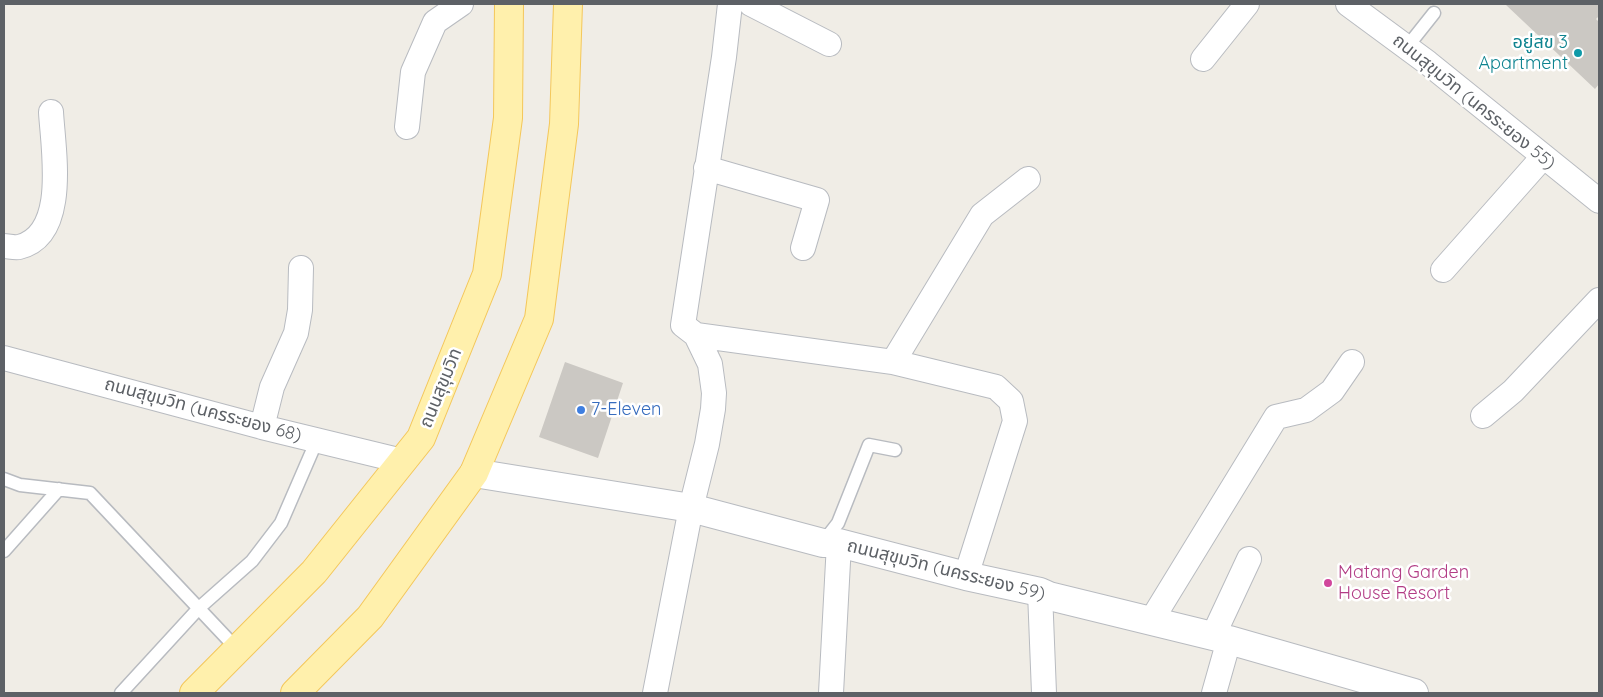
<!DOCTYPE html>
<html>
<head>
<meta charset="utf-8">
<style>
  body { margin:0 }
  #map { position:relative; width:1603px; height:697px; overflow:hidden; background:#f0ede6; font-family:Quicksand,sans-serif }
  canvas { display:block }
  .frame { position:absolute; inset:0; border:5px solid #5d6166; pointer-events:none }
</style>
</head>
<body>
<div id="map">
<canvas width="1603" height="697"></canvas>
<div class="frame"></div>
</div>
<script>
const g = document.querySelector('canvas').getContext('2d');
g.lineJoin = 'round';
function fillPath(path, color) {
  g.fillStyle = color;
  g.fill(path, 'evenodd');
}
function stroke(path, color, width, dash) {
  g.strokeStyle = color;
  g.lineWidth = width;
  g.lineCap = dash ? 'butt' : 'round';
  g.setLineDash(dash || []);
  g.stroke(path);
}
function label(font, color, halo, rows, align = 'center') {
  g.font = font + ' Quicksand,"Noto Sans Thai",sans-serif';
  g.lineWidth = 5;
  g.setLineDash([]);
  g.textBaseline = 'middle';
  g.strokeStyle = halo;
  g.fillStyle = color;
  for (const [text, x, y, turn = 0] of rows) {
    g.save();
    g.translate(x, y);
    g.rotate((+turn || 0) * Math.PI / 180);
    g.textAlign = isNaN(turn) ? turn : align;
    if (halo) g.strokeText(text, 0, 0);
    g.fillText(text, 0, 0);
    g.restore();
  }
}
fillPath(new Path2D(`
  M1508 4H1599V16L1596 19 1599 22V84L1595 89 1506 5Z
  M565 362 623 383 598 458 539 437Z`), '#cbc8c3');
const service = new Path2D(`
  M1407 47 1434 13
  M4 479 20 485 90 493 237 649
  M824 541 838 523 869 445 895 450
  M4 551 59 489
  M121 693 199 608 252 561 281 523 317 440`);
const minor = new Path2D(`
  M751 4 829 44
  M1348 4 1428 63 1599 201
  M1203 59 1247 4
  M407 127 413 72 435 22 461 4
  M706 168 817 200 803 248
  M4 246C8 246 15 248 19 247 69 235 53 149 51 112
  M1443 270 1543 157
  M696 335 893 362 996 387 1011 401 1015 421 966 576
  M4 358 262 427 402 461
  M893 362 982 215 1028 179
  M1483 416 1513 391 1599 300
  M262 427 272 387 296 333 300 310 301 268
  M1040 592 1044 693
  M1151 621 1276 417 1306 410 1332 391 1352 362
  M1213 636 1249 559
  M655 693 691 508 707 444 713 409 714 393 710 364 696 335 683 325 724 57 730 4
  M831 693 839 543
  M1214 693 1229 640`);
const tertiary = new Path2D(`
  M474 473 691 508 823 543H839L966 576 1040 592 1049 596 1229 640 1414 693`);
const primary = new Path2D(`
  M194 693 314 572 421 438 487 274 508 118 509 4
  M295 693 370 617 474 473 539 319 564 124 568 4`);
stroke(service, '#b8bbc0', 15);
stroke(minor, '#b8bbc0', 26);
stroke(tertiary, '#b8bbc0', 30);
stroke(primary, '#f4c75a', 30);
stroke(service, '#fff', 12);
stroke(minor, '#fff', 24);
stroke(tertiary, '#fff', 28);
stroke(primary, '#fff0ac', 28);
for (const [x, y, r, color] of [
  [1578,53,5,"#0f9aa8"],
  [581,410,5,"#3f7fe0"],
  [1328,583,5,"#d1479c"]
]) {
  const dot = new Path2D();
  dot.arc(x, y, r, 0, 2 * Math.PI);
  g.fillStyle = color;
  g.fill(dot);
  stroke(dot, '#fff', 2);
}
label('18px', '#0d838f', '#fff', [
  ["อยู่สข 3",1568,43],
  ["Apartment",1568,64]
], 'right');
label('18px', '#5d6166', '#fff', [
  ["ถนนสุขุมวิท (นครระยอง 55)",1474,102,39],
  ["ถนนสุขุมวิท",441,388,-68],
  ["ถนนสุขุมวิท (นครระยอง 68)",203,410,15],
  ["ถนนสุขุมวิท (นครระยอง 59)",946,570,14]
]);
label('18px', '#366cbe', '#fff', [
  ["7-Eleven",591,410]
], 'left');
label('18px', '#b23c85', '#fff', [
  ["Matang Garden",1338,573],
  ["House Resort",1338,594]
], 'left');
</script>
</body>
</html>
